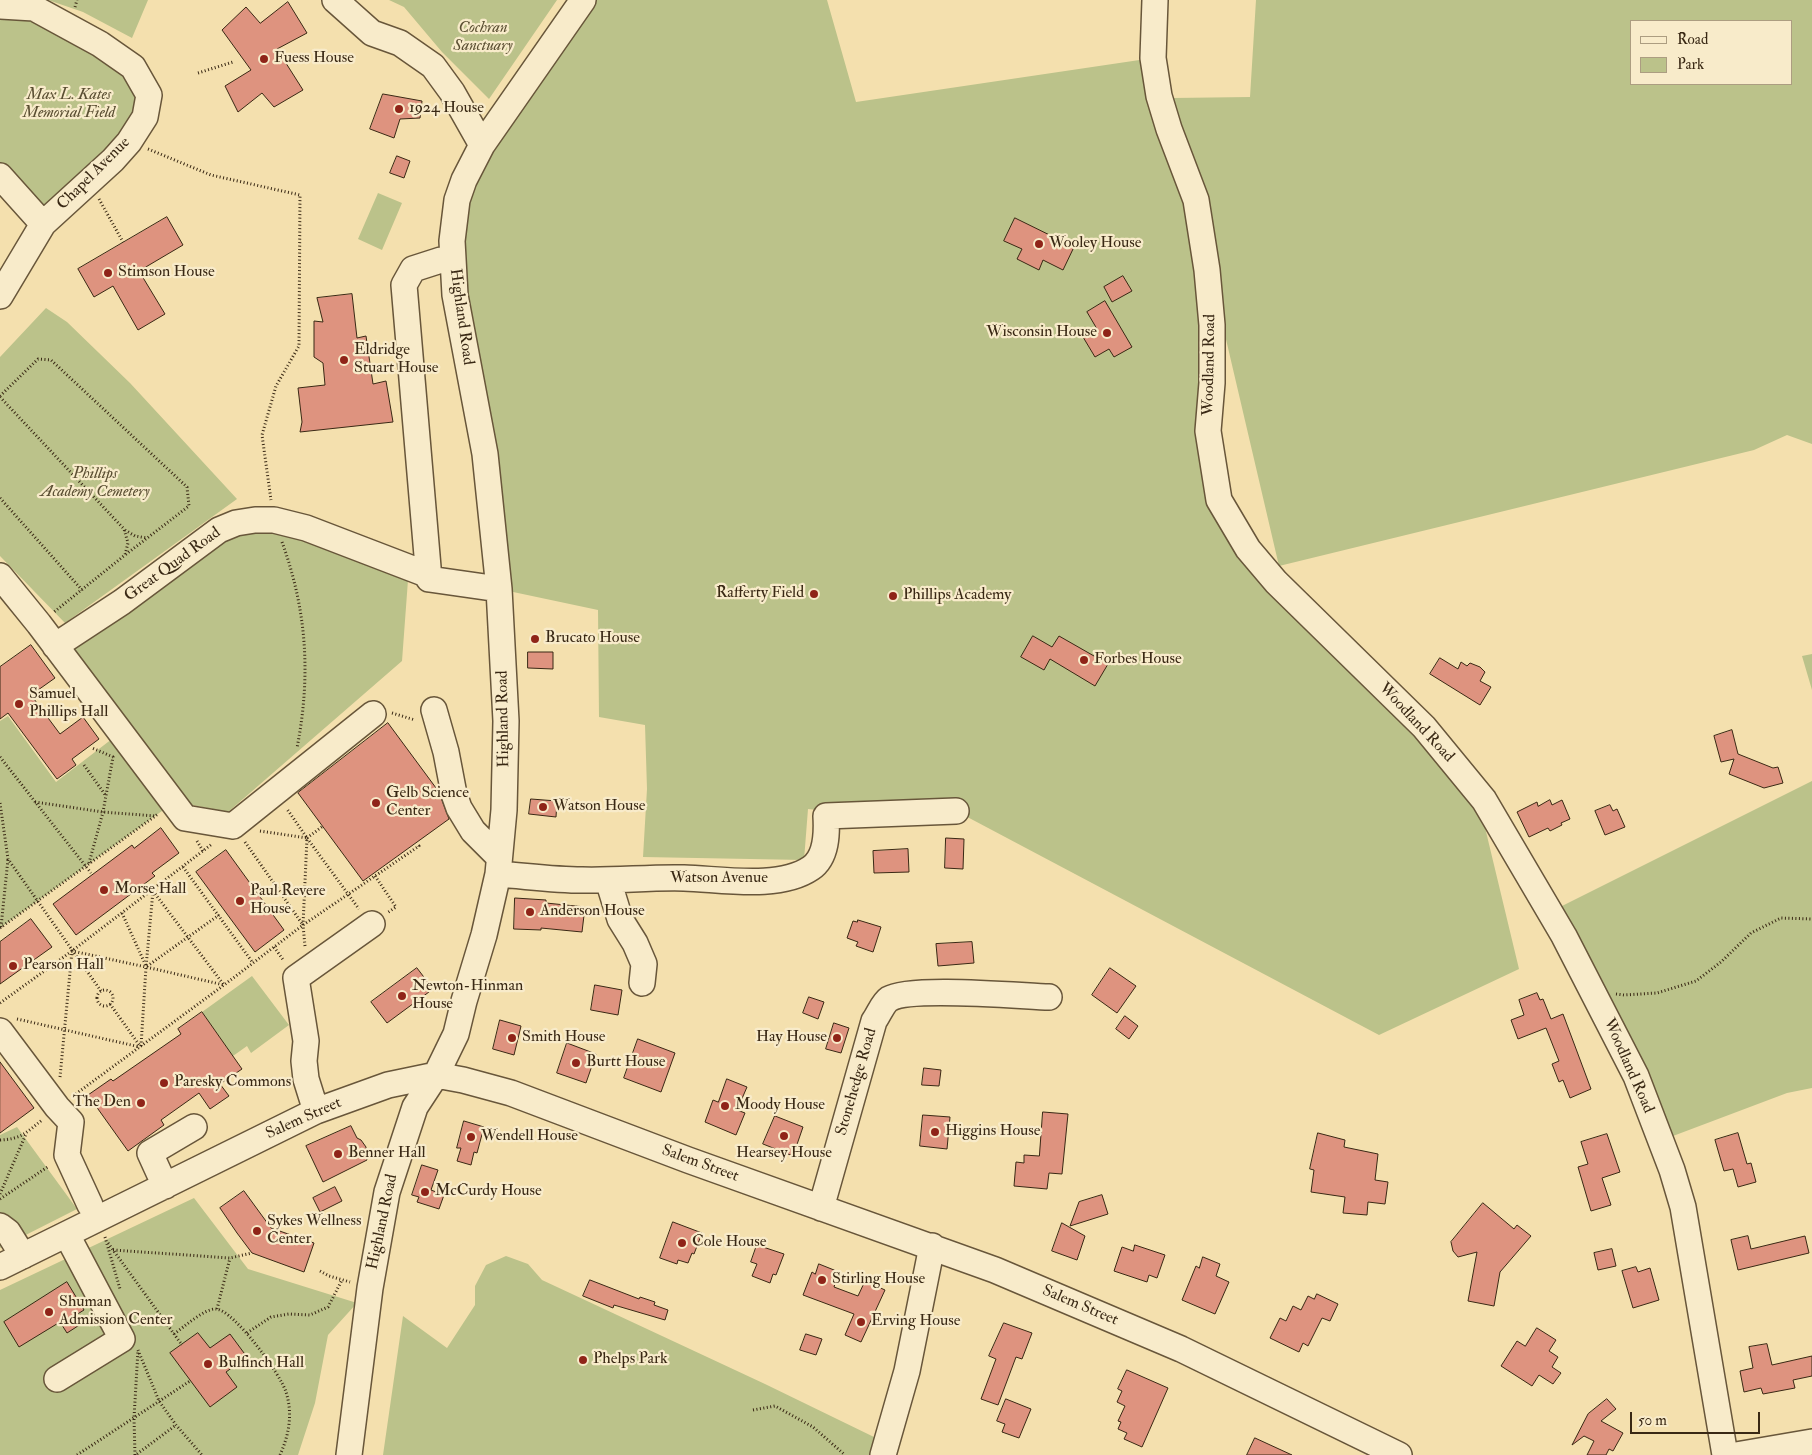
<!DOCTYPE html>
<html>
<head>
<meta charset="utf-8">
<style>
  body { margin:0 }
  #map { position:relative; width:1812px; height:1455px; overflow:hidden; background:#f4e0ae; font-family:"IM FELL Double Pica",serif }
  canvas { display:block }
  .legend { position:absolute; left:1630px; top:20px; width:162px; height:65px; box-sizing:border-box; background:#f8ebca; border:1px solid #ac9d81; margin:0; padding:6px 9px; list-style:none; font-size:15px; color:#392814 }
  .legend li { display:flex; align-items:center; gap:10px; height:25px }
  .legend b { width:25px; border:1px solid #ac9d81 }
  .scale { position:absolute; left:1630px; top:1412px; width:130px; height:22px; box-sizing:border-box; border:2px solid #392814; border-top:0; padding-left:6px; font-size:15px; line-height:18px; white-space:nowrap; color:#392814; -webkit-text-stroke:4px #f8ebca; paint-order:stroke }
</style>
</head>
<body>
<div id="map">
<canvas width="1812" height="1455"></canvas>
<ul class="legend">
<li><b style="height:6px;background:#f8ebca"></b>Road</li>
<li><b style="height:14px;background:#bbc28a"></b>Park</li>
</ul>
<div class="scale">50 m</div>
</div>
<script>
const g = document.querySelector('canvas').getContext('2d');
g.lineJoin = 'round';
function fillPath(path, color) {
  g.fillStyle = color;
  g.fill(path, 'evenodd');
}
function stroke(path, color, width, dash) {
  g.strokeStyle = color;
  g.lineWidth = width;
  g.lineCap = dash ? 'butt' : 'round';
  g.setLineDash(dash || []);
  g.stroke(path);
}
function label(font, color, halo, rows, align = 'center') {
  g.font = font + ' "IM FELL Double Pica",serif';
  g.lineWidth = 4.5;
  g.setLineDash([]);
  g.textBaseline = 'middle';
  g.strokeStyle = halo;
  g.fillStyle = color;
  for (const [text, x, y, turn = 0] of rows) {
    g.save();
    g.translate(x, y);
    g.rotate((+turn || 0) * Math.PI / 180);
    g.textAlign = isNaN(turn) ? turn : align;
    if (halo) g.strokeText(text, 0, 0);
    g.fillText(text, 0, 0);
    g.restore();
  }
}
fillPath(new Path2D(`
  M48 0H148L132 38 83 12Z
  M389 0H557L489 99 442 52 404 7Z
  M583 0H827L856 102 1153 58 1205 250 1219 500 1372 677 1482 815 1519 969 1379 1035 956 811 859 814 808 809 804 860 643 857 647 789 645 725 599 717 598 610 499 589 455 295 464 179Z
  M1256 0H1812V444L1787 435 1754 450 1279 566 1225 335 1216 243 1201 181 1176 117 1173 98 1250 97ZM1631 21H1791V84H1631Z
  M0 6 133 67 145 117 43 224 0 176Z
  M378 193 402 203 382 250 358 239Z
  M46 308 67 322 130 383 237 499 65 623 0 556V357Z
  M273 530 302 540 408 580 402 661 228 812 182 803 71 647 215 543 240 531Z
  M1812 654V690L1802 656Z
  M8 716 56 782 121 732 173 803 0 928V721Z
  M1812 781V1088L1787 1093 1673 1136 1558 908Z
  M252 976 289 1025 251 1053 247 1046 233 1056 202 1012Z
  M17 1127 77 1209 0 1248V1135Z
  M194 1198 248 1269 357 1303 328 1335 315 1403 298 1455H0V1290Z
  M506 1256 528 1264 542 1280 765 1384 874 1437 880 1455H383L403 1316 447 1348 475 1305V1286L486 1265Z`), '#bbc28a');
const building = new Path2D(`
  M288 2 307 33 277 49 303 90 274 107 262 93 238 112 225 86 251 70 222 30 246 7 260 23Z
  M383 94 422 101 420 118 400 119 394 138 370 129Z
  M397 156 410 161 404 178 390 173Z
  M167 217 183 245 139 271 165 314 138 330 113 286 94 297 78 269Z
  M1015 218 1074 247 1063 270 1043 260 1039 270 1017 259 1022 249 1004 241Z
  M1123 276 1132 291 1112 302 1104 287Z
  M352 294 357 338 366 336 373 384 386 381 393 422 300 432 302 422 298 388 325 385 323 363 314 357V321L323 322 317 298Z
  M1105 301 1132 347 1114 357 1109 349 1095 357 1083 337 1097 329 1087 312Z
  M1033 636 1052 647 1059 636 1108 664 1095 686 1050 659 1044 670 1021 657Z
  M31 645 55 678 31 695 60 734 83 717 99 739 72 759 76 765 57 779 8 713 0 719V667Z
  M528 652H553V669L528 668Z
  M1440 658 1458 669 1461 662 1467 666 1470 663 1480 667 1485 672 1480 681 1491 687 1480 705 1430 674Z
  M388 723 439 792 449 819 363 881 298 793Z
  M1732 730 1738 754 1773 768 1778 767 1783 783 1764 788 1729 774 1734 759 1721 762 1714 736Z
  M531 799 557 801 556 817 529 814Z
  M1550 800 1552 805 1562 800 1570 819 1561 823 1562 825 1550 831 1548 828 1529 837 1517 812 1537 802 1538 806Z
  M1610 805 1613 811 1617 809 1625 827 1605 835 1595 811Z
  M161 828 179 853 152 873 155 876 76 935 53 904 132 845 134 848Z
  M946 838 964 839 963 869 945 868Z
  M908 849 909 872 874 873 873 851Z
  M226 850 284 930 255 952 196 872Z
  M515 898 546 900V903L585 907 582 932 541 928V930L514 929Z
  M31 919 52 947 0 984V942Z
  M858 920 881 927 873 952 856 946 858 942 847 938 853 921 857 922Z
  M972 942 974 963 938 966 936 944Z
  M417 968 433 989 387 1023 371 1002Z
  M1110 968 1136 986 1117 1013 1092 995Z
  M595 985 622 990 618 1015 591 1010Z
  M1537 993 1540 1000 1543 999 1551 1019 1563 1014 1591 1089 1570 1098 1563 1080 1559 1082 1552 1064 1559 1061 1546 1028 1518 1039 1511 1020 1524 1015 1519 1000Z
  M809 997 824 1002 818 1019 803 1013Z
  M202 1012 242 1069 220 1084 229 1096 210 1109 199 1093 161 1120 164 1125 128 1151 88 1095 111 1079 113 1081 181 1034 178 1029Z
  M1125 1016 1138 1026 1129 1039 1116 1029Z
  M500 1020 521 1026 514 1055 493 1049Z
  M834 1023 849 1028 841 1053 826 1049Z
  M638 1039 675 1053 661 1092 624 1078Z
  M567 1043 596 1054 586 1083 557 1073Z
  M0 1062 34 1108 0 1133Z
  M924 1068 941 1070 939 1086 922 1085Z
  M727 1079 747 1087 737 1110 745 1113 736 1135 705 1122 713 1100 718 1102Z
  M1043 1112 1068 1114 1062 1174 1049 1173 1047 1189 1014 1186 1016 1162 1024 1163V1155L1039 1156Z
  M923 1115 950 1117 947 1149 920 1146Z
  M775 1116 803 1127 793 1156 763 1144Z
  M464 1121 484 1127 477 1153 474 1152 471 1165 457 1161 461 1148H457Z
  M351 1126 357 1138 361 1140 366 1147V1156L367 1160 323 1182 306 1146Z
  M1318 1133 1345 1140 1344 1147 1378 1154 1375 1180 1388 1182 1385 1204 1368 1202 1367 1215 1343 1213 1345 1197 1311 1192 1314 1170 1310 1169Z
  M1738 1133 1747 1164 1751 1163 1756 1182 1738 1187 1733 1169 1724 1171 1715 1140Z
  M1607 1134 1620 1172 1602 1178 1611 1205 1591 1211 1578 1167 1588 1164 1581 1142Z
  M422 1165 438 1170 431 1190 444 1195 439 1209 417 1202 419 1197 412 1195Z
  M335 1187 342 1201 320 1212 313 1198Z
  M244 1191 271 1228 314 1243 304 1272 252 1253 237 1233 220 1208Z
  M1102 1195 1108 1214 1070 1226 1079 1202Z
  M1483 1203 1514 1229 1517 1225 1531 1236 1500 1272 1494 1306 1468 1301 1477 1252 1458 1257 1453 1251 1451 1242Z
  M673 1222 702 1233 694 1254 692 1253 688 1263 678 1260 677 1264 660 1258Z
  M1062 1223 1085 1236 1077 1260 1052 1251Z
  M1748 1236 1751 1249 1805 1236 1809 1253 1738 1270 1731 1240Z
  M757 1245 784 1254 776 1275 773 1274 770 1283 752 1276 757 1264 751 1262Z
  M1135 1245 1165 1255 1157 1278 1149 1275 1147 1282 1114 1271 1122 1247 1133 1251Z
  M1612 1249 1616 1266 1598 1270 1594 1253Z
  M1203 1257 1220 1264 1216 1276 1229 1282 1215 1314 1182 1300 1196 1266 1199 1268Z
  M819 1264 839 1272 834 1287 858 1296 865 1281 885 1290 861 1342 845 1335 854 1314 803 1295 812 1272 815 1274Z
  M1636 1267 1638 1272 1650 1268 1659 1300 1633 1308 1622 1271Z
  M590 1280 639 1299 640 1297 655 1302 654 1305 668 1310 665 1320 614 1305 613 1308 583 1296Z
  M67 1282 84 1310 76 1315 81 1324 67 1333 60 1322 19 1347 4 1322Z
  M1317 1294 1338 1304 1330 1321 1322 1318 1308 1346 1303 1343 1299 1352 1270 1338 1280 1318 1286 1321 1293 1306 1301 1310 1308 1296 1314 1299Z
  M1004 1323 1032 1333 1022 1359 1016 1357 998 1405 981 1399 996 1359 989 1356Z
  M1537 1328 1556 1340 1549 1351 1558 1357 1552 1367 1561 1373 1553 1384 1539 1375 1532 1386 1501 1366 1517 1341 1525 1346Z
  M198 1333 210 1348 230 1334 247 1357 226 1372 237 1387 210 1407 170 1353Z
  M806 1334 822 1339 816 1355 800 1350Z
  M1767 1344 1772 1365 1812 1356V1376L1793 1380 1795 1388 1763 1394 1761 1388 1744 1392 1740 1371 1753 1368 1749 1347Z
  M1127 1370 1168 1388 1142 1447 1124 1439 1127 1433 1118 1429 1121 1422 1118 1421 1125 1406 1117 1402 1122 1391 1118 1389Z
  M1006 1399 1031 1409 1019 1438 1002 1432 1005 1424 997 1421Z
  M1607 1399 1616 1409 1601 1421 1623 1433 1613 1451 1609 1449 1606 1455H1587L1594 1441 1584 1436 1572 1445 1588 1414Z
  M1255 1438 1292 1455H1247Z`);
fillPath(building, '#de937f');
stroke(building, '#392814', 1);
const minor = new Path2D(`
  M335 0 372 33 400 43 433 66 452 92 482 145
  M1155 0 1153 58 1159 96 1169 129 1196 200 1207 270 1212 325V383L1208 431 1219 500 1248 549 1276 582 1424 727 1484 800 1564 936 1636 1076 1672 1170 1683 1207 1725 1455
  M0 6 34 8 100 44 133 67 149 95 145 117 129 142 113 160 43 224 0 296
  M0 176 43 224
  M0 576 39 624 185 818 233 826 373 714
  M429 579 404 285 413 269 441 260H453
  M55 646 122 602 219 530 236 523 255 520H274L306 528 426 574 429 579 499 589
  M434 710 446 752 454 794 459 808 473 831 499 857
  M498 874C526 876 554 880 582 880 616 881 650 877 684 878 721 879 779 890 811 868 827 857 827 833 826 816L956 811
  M608 880 620 919 635 943 644 964 642 983
  M0 1031 57 1107 71 1122 67 1155 90 1205
  M316 1111 306 1079 304 1061 306 1041 296 978 372 924
  M165 1186 150 1153 194 1127
  M821 1208 874 1021C879 1014 883 1003 889 999 910 986 1020 996 1049 997
  M0 1226 8 1232 23 1256
  M0 1267 316 1111 388 1085 436 1075 463 1080 511 1093 688 1160 995 1270 1181 1349 1399 1455
  M57 1379 122 1339 67 1235
  M349 1455 370 1288 387 1192 415 1107 436 1075 456 1034 464 1001 484 935 498 874 504 810 506 721 499 589 485 454 455 295 452 241 457 200 464 180 482 145 583 0
  M883 1455 907 1371 932 1246
  M1736 1455 1812 1442`);
stroke(minor, '#68563a', 28);
stroke(new Path2D(`
  M75 7 77 0
  M198 73 233 62
  M148 149 211 175 300 195 299 346 276 386 262 435 271 500
  M99 199 123 242
  M0 396 38 359 51 360 187 487 189 506 125 555
  M0 397 124 529 128 543 125 555 54 612
  M0 498 82 590
  M125 530 135 536 147 538
  M282 542C307 611 311 676 297 748
  M392 713 415 720
  M0 757 91 873
  M84 765 106 796
  M35 802 103 812 155 816
  M0 803 8 859 101 991
  M260 831 307 838 287 809
  M307 838 323 826
  M197 841 203 851
  M245 842 303 925 419 846 418 845
  M89 863 103 812 113 757 92 748
  M183 867 253 963
  M375 876 396 907 387 913
  M153 891 146 967 224 985
  M153 891 224 985
  M122 913 146 966
  M1 927 8 859
  M0 928 158 814
  M305 946 303 925 307 838 359 909
  M274 947 284 961
  M97 998a8 8 0 1 1 16 0a8 8 0 1 1-16 0Z
  M1616 994 1624 995 1657 993 1696 981 1721 962 1751 933 1781 918 1812 919
  M0 1003 72 951 212 844
  M110 1004 140 1046
  M17 1019 140 1047
  M141 1046 146 967 219 915
  M60 1077 72 951 146 967
  M73 1096 224 985 303 925
  M0 1140C21 1139 26 1133 42 1120
  M0 1194 26 1134
  M0 1199 49 1166
  M105 1237 120 1289
  M108 1243 182 1345
  M113 1250 230 1258 252 1253
  M320 1271 329 1276 350 1282
  M217 1309 230 1258
  M247 1333 271 1317 289 1314 310 1315 328 1307 342 1280
  M174 1334C184 1327 205 1308 216 1309 234 1310 281 1375 286 1392 293 1414 289 1435 280 1455
  M138 1350 159 1401 176 1425 202 1455
  M753 1410 775 1406 813 1427 845 1455
  M137 1454 176 1425
  M77 1455 190 1381
  M135 1455 134 1418 138 1350`), '#392814', 3, [1, 2.5]);
stroke(minor, '#f8ebca', 25);
for (const [x, y, r, color] of [
  [264,59,5,"#8f2418"],
  [399,109,5,"#8f2418"],
  [1039,244,5,"#8f2418"],
  [108,273,5,"#8f2418"],
  [1107,333,5,"#8f2418"],
  [344,360,5,"#8f2418"],
  [814,594,5,"#8f2418"],
  [893,596,5,"#8f2418"],
  [535,639,5,"#8f2418"],
  [1084,660,5,"#8f2418"],
  [19,704,5,"#8f2418"],
  [376,803,5,"#8f2418"],
  [543,807,5,"#8f2418"],
  [104,890,5,"#8f2418"],
  [240,901,5,"#8f2418"],
  [530,912,5,"#8f2418"],
  [13,966,5,"#8f2418"],
  [402,996,5,"#8f2418"],
  [512,1038,5,"#8f2418"],
  [837,1038,5,"#8f2418"],
  [576,1063,5,"#8f2418"],
  [164,1083,5,"#8f2418"],
  [141,1103,5,"#8f2418"],
  [725,1106,5,"#8f2418"],
  [935,1132,5,"#8f2418"],
  [784,1136,5,"#8f2418"],
  [471,1137,5,"#8f2418"],
  [338,1154,5,"#8f2418"],
  [425,1192,5,"#8f2418"],
  [257,1231,5,"#8f2418"],
  [682,1243,5,"#8f2418"],
  [822,1280,5,"#8f2418"],
  [49,1312,5,"#8f2418"],
  [861,1322,5,"#8f2418"],
  [583,1360,5,"#8f2418"],
  [208,1364,5,"#8f2418"]
]) {
  const dot = new Path2D();
  dot.arc(x, y, r, 0, 2 * Math.PI);
  g.fillStyle = color;
  g.fill(dot);
  stroke(dot, '#f8ebca', 2);
}
label('italic 16px', '#5a4e32', '#f8ebca', [
  ["Cochran",483,29],
  ["Sanctuary",483,47],
  ["Max L. Kates",69,96],
  ["Memorial Field",69,114],
  ["Phillips",95,475],
  ["Academy Cemetery",95,493]
]);
label('16px', '#392814', '#f8ebca', [
  ["Fuess House",274,59],
  ["1924 House",409,109],
  ["Wooley House",1049,244],
  ["Stimson House",118,273],
  ["Wisconsin House",1097,333,"right"],
  ["Eldridge",354,351],
  ["Stuart House",354,369],
  ["Rafferty Field",804,594,"right"],
  ["Phillips Academy",903,596],
  ["Brucato House",545,639],
  ["Forbes House",1094,660],
  ["Samuel",29,695],
  ["Phillips Hall",29,713],
  ["Gelb Science",386,794],
  ["Center",386,812],
  ["Watson House",553,807],
  ["Morse Hall",114,890],
  ["Paul Revere",250,892],
  ["House",250,910],
  ["Anderson House",540,912],
  ["Pearson Hall",23,966],
  ["Newton-Hinman",412,987],
  ["House",412,1005],
  ["Smith House",522,1038],
  ["Hay House",827,1038,"right"],
  ["Burtt House",586,1063],
  ["Paresky Commons",174,1083],
  ["The Den",131,1103,"right"],
  ["Moody House",735,1106],
  ["Higgins House",945,1132],
  ["Wendell House",481,1137],
  ["Benner Hall",348,1154],
  ["Hearsey House",784,1154,"center"],
  ["McCurdy House",435,1192],
  ["Sykes Wellness",267,1222],
  ["Center",267,1240],
  ["Cole House",692,1243],
  ["Stirling House",832,1280],
  ["Shuman",59,1303],
  ["Admission Center",59,1321],
  ["Erving House",871,1322],
  ["Phelps Park",593,1360],
  ["Bulfinch Hall",218,1364]
], 'left');
label('16px', '#392814', '#f8ebca', [
  ["Chapel Avenue",94,174,-45],
  ["Highland Road",461,317,82],
  ["Woodland Road",1210,365,-89],
  ["Great Quad Road",173,565,-36],
  ["Highland Road",504,719,-91],
  ["Woodland Road",1416,723,47],
  ["Watson Avenue",719,879],
  ["Woodland Road",1628,1066,66],
  ["Stonehedge Road",857,1082,-74],
  ["Salem Street",304,1119,-24],
  ["Salem Street",700,1164,20],
  ["Highland Road",383,1222,-78],
  ["Salem Street",1080,1306,23]
]);
</script>
</body>
</html>
